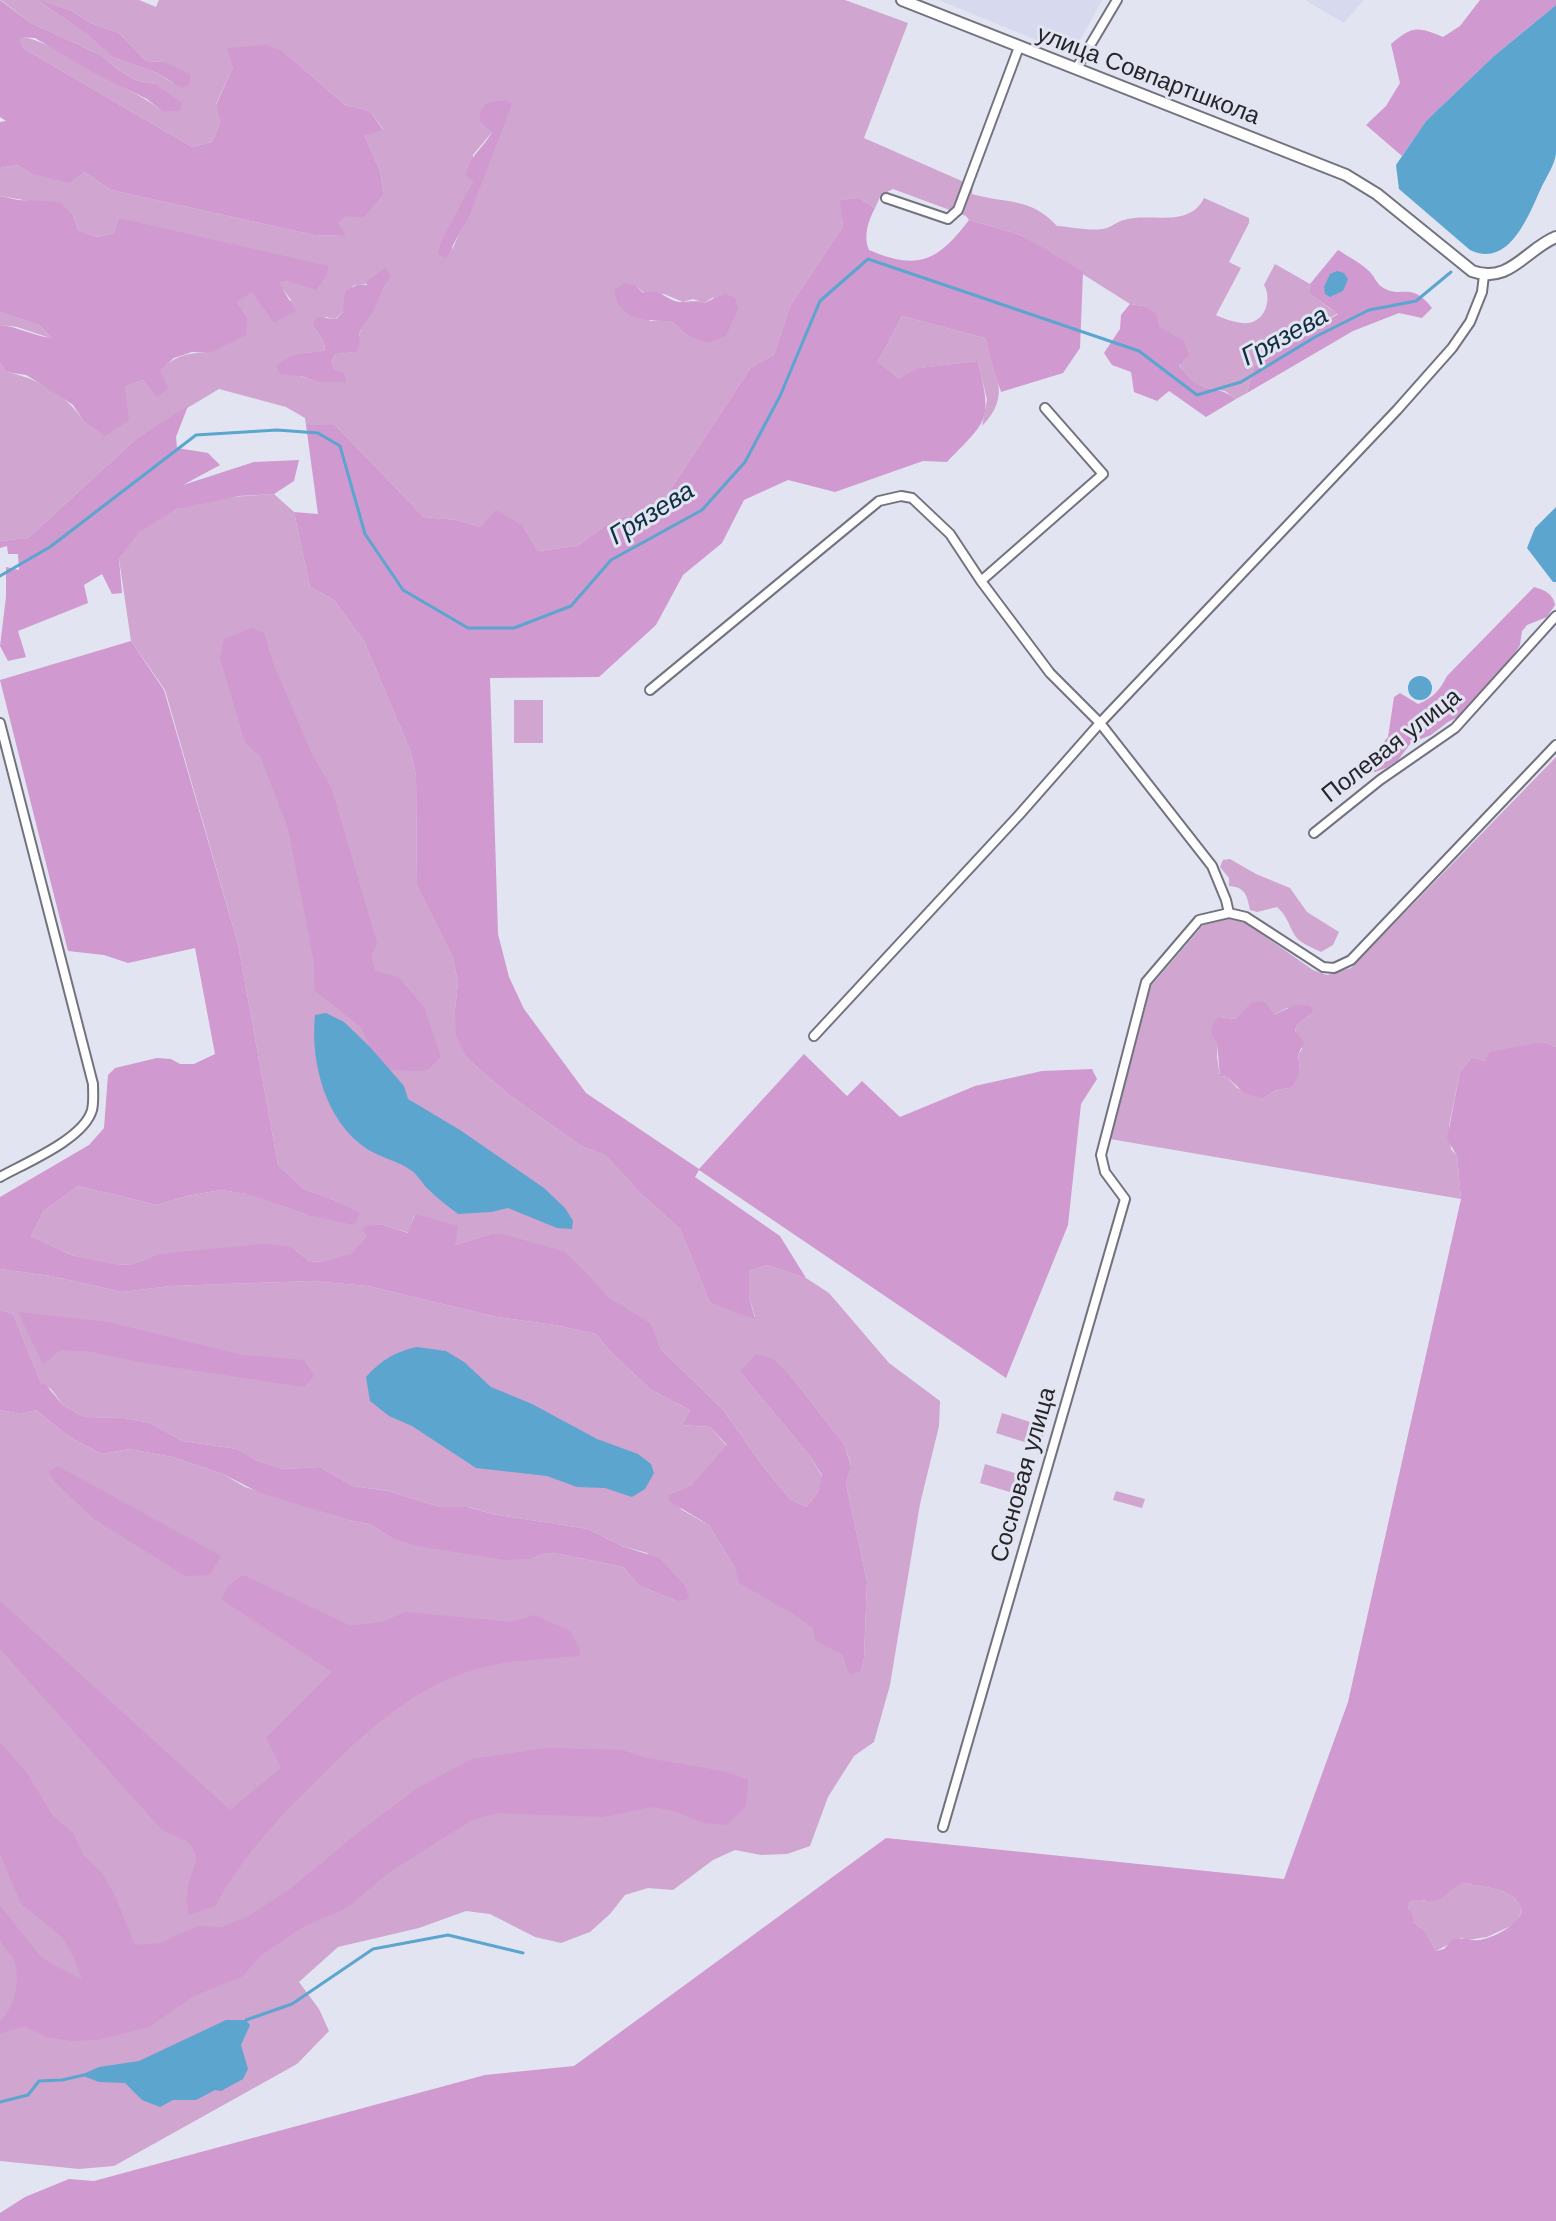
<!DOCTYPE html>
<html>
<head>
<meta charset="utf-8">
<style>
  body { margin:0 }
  canvas { display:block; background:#e2e4f1 }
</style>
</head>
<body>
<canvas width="1556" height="2221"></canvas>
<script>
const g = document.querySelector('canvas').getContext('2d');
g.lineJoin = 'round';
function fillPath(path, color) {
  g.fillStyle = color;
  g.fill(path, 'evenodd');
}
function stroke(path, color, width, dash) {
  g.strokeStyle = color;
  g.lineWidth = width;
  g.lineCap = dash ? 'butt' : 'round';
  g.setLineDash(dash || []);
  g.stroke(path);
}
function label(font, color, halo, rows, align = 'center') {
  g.font = font + ' Helvetica,sans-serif';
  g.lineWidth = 6;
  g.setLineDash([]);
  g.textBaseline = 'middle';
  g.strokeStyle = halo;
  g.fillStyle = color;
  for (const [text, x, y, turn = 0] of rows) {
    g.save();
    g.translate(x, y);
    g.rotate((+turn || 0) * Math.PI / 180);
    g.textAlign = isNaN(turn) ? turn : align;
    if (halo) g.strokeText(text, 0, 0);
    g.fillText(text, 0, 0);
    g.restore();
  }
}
fillPath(new Path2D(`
  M939 0H1102L1072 55Z
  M1305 0H1364L1344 23Z`), '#d7daee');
fillPath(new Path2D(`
  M1 0H139L156 7 159 0H845L908 23 864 138 973 186 972 194C1007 204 1031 197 1057 226 1072 227 1093 232 1107 228 1113 226 1118 221 1124 220 1149 212 1189 229 1204 198L1249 218V223L1229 262 1241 268 1216 315C1224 319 1239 324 1248 323 1266 321 1272 298 1264 285L1275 264 1310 284 1309 293C1319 299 1328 309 1338 313L1254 366 1247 393 1236 399 1225 391 1197 386 1186 377 1159 327 1144 306 1130 304 1021 235 969 220 966 216 893 189 881 195 875 208 859 198 841 200 843 226 790 306 774 355 751 367 655 513 616 518 577 546 538 551 523 526 481 527 456 520 424 517 335 425H306L305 418 286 407 219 389 137 438 28 538 0 541V363L6 372C35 377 67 395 83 420L125 387 143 380 158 396 159 370C176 356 188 352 210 353L247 317 235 302 252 291 273 323 291 300 278 283 289 281 118 218 114 233 97 237 78 230 73 215 35 202 0 196V168L17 165 30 173 84 172 111 190 314 235 345 236 337 224 344 216 384 193 380 171 365 136 383 129 370 111 345 105 284 52 233 67 216 104 220 123 212 142 192 147 23 48 18 36C47 40 71 60 97 74 119 85 142 95 162 111L155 84 135 80 117 69 101 55 31 23ZM38 1 72 11 91 23 119 33 146 61 164 62 173 83 157 73 112 57 90 35ZM505 99 477 194 452 250 455 217 473 181V155L493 131 480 122 495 102ZM358 284H386L376 300 374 309 362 325 355 352 336 354 331 361 335 370 319 382 300 376 305 353 325 352 324 342 313 326 326 317 335 319 343 312 353 286ZM636 286 644 293 664 294 683 302 693 299 704 303 714 297 687 335 671 321H650Z
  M0 312 39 325 53 339 17 327 0 325Z
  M902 316 985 338C995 373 1012 396 982 426L987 400 978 361 920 368 899 378 878 362Z
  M274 494 294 512 310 587 334 600 364 641 410 750 416 775 417 886 453 958 458 983 455 1009 467 1058 509 1095 581 1146 605 1155 640 1193 680 1229 710 1303 755 1317 749 1297V1271L767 1265 806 1278 829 1293 889 1363 940 1401 939 1426 920 1504 890 1685 874 1742 854 1756 828 1797 810 1846 787 1854 761 1855 735 1850 713 1860 673 1890 648 1888 625 1895 610 1914 590 1932 561 1943 535 1937 490 1914 466 1911 419 1928 338 1947 299 1982 319 2009 329 2031 297 2064 114 2166 79 2169 0 2161V1410L21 1414 36 1410 68 1436 102 1454 129 1449 172 1457 223 1474 245 1487 348 1520 369 1524 392 1538 533 1558 546 1553 560 1554 623 1567 640 1586 677 1601 647 1553 622 1546 588 1529 492 1514 469 1507H440L388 1491 353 1486 320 1467 283 1469 258 1461 237 1449 183 1441 150 1423 124 1418 84 1417 63 1405 51 1389 42 1385 13 1314 0 1310V1269L51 1276 122 1292 171 1286 311 1281 368 1286 497 1317 555 1325 596 1334 610 1351 651 1390 690 1410 682 1425 710 1427 727 1446 691 1485 668 1495 682 1510 709 1525 736 1570 812 1628 817 1641 842 1655 846 1668 861 1671 864 1658 867 1581 846 1484 851 1465 844 1444 790 1375 740 1372 810 1456 822 1476 817 1494 806 1507 790 1499 765 1469 723 1410 661 1349 649 1323 609 1297 589 1278 491 1234 455 1245 414 1215 409 1233 381 1224 364 1228 366 1237 353 1253 320 1262 309 1261 292 1247 158 1254 133 1264 119 1265 71 1255 31 1236 44 1211 78 1186 157 1205 187 1196 221 1190 248 1194 308 1215 360 1214 334 1200 304 1189 278 1165 238 944 165 690 131 641 119 559C125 551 131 541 138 533 172 499 229 497 274 494Z
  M514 700H543V743H514Z
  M1556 757V1047L1543 1042 1485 1061 1472 1057 1460 1072 1449 1126 1451 1149 1457 1156 1461 1199 1110 1139 1151 986 1205 923 1228 917 1246 923 1313 970 1327 975 1351 968ZM1252 1003 1274 1015 1287 1008 1314 1011 1297 1025 1295 1032 1302 1049 1298 1055 1300 1070 1289 1088 1274 1091 1263 1099 1237 1088 1227 1077 1220 1076 1217 1057 1219 1017 1235 1019Z
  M1230 859 1256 874 1290 888 1307 912 1339 932 1333 945 1321 952C1314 948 1301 944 1296 937 1288 925 1289 918 1277 907L1257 912 1250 910C1247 895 1245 887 1229 886V878L1220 867 1223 860Z
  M1002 1413 1046 1427 1040 1447 996 1433Z
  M985 1464 1028 1477 1023 1496 980 1483Z
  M1116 1491 1145 1499 1142 1508 1113 1500Z
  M1465 1883C1485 1888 1516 1887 1522 1911L1515 1924 1487 1937 1468 1940 1461 1938 1436 1951 1425 1931 1413 1922 1408 1909 1410 1902 1417 1899C1440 1907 1445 1886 1465 1883Z`), '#d0a5cf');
fillPath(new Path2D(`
  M0 0 31 23 101 55 117 69 135 80 155 84 182 103 180 111H162L147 99 94 73 35 38 19 37 23 48 192 147 212 142 220 123 216 105 233 67 227 48 267 45 284 52 345 105 370 111 383 130 365 136 380 171 384 193 363 218 345 216 338 223 346 236 314 235 111 190 84 172 69 183 30 173 17 165 0 168V122L6 121 0 117Z
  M37 0 72 11 91 23 119 33 146 61 164 62 190 74V84L182 88 157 73 112 57 89 35Z
  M1480 0H1556V5L1494 56 1426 121 1402 156 1366 125 1386 106 1400 83 1391 44C1412 26 1417 26 1443 37L1460 26Z
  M505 99 512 104 469 216 446 258 438 254 440 244 473 181 466 175C472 152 482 150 492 132L480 122V113L485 104Z
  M0 196 18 200 59 202 73 215 78 230 97 237 114 233 118 218 328 266 327 275 316 290 289 281 279 283 296 311 273 323 252 292 236 302 247 317 246 335 210 353 192 352 174 358 160 370 168 388 158 397 143 380 125 387 129 420 105 436 83 420 73 405 41 384 26 375 6 372 0 363V325C18 327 34 336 52 338L39 325 0 312Z
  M859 198 875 208C868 221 863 237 869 250 918 271 938 261 969 220L1021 235 1083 272 1080 348 1063 373 1001 392 985 338 902 316 878 362 899 378 919 368 978 361C992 421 989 419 947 462L923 461 835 492 788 480 744 500 722 543 683 575 656 625 599 677 490 678 498 934 509 977 524 1009 586 1093 699 1169 804 1054 847 1096 862 1081 900 1117 975 1086 1042 1071 1092 1069 1097 1079 1081 1104 1068 1225 1006 1378 699 1170 695 1177 780 1236 806 1278 767 1265 749 1271V1297L755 1319 710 1303 680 1229 640 1193 605 1155 581 1146 509 1095 467 1058 456 1035 455 1009 458 983 453 958 417 886 416 775 410 750 364 641 334 600 310 587 294 512 318 514 306 425H335L424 517 456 520 481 527 496 510 523 526 538 551 577 546 616 518 655 513 751 367 774 355 790 306 843 226 840 200Z
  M1338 250C1349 257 1361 263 1370 272 1374 276 1377 284 1382 287 1401 300 1410 280 1432 308L1422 318 1399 313 1353 331 1247 393 1254 366 1338 314 1309 293 1310 284Z
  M385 268 391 276C384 287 379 295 375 307 369 322 356 326 360 344L356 352 336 354 331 361 335 370 344 373 346 382H318L301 376 281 374 276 367C288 353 307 353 325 351L324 342 313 326 316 317 336 319 343 312 345 292 358 284 367 285V281Z
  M626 283 636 286 643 293C663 287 667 303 683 302 692 302 695 300 704 303L725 294 735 298 738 308 726 336 707 343 687 335 671 321C647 321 615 320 615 289Z
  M1130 304 1144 306 1156 314 1159 327 1184 341 1189 355 1179 365C1200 399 1211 380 1236 399L1206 417 1169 391 1157 401 1134 392 1131 372 1112 365 1104 353 1120 329 1121 315Z
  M188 406 176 437 177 448 208 453 220 465 183 485 254 462 299 460 294 481 274 494 239 496 176 509 139 532 119 559 122 593 112 594 102 574 84 585 88 603 18 631 26 657 8 661 0 646 6 597V567L19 570 18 554H8L7 546 0 548V541L28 538 137 438Z
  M1534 587C1545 590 1553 594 1555 605L1547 617 1527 625 1522 631 1520 645 1508 663 1462 715 1448 722 1431 735 1411 743 1398 760 1386 768 1372 773 1366 772 1363 765 1388 737 1394 697 1400 693 1418 704C1433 698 1440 690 1447 676Z
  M251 628 264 633 273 663 311 752 332 790 377 943 371 955 375 971 398 977 424 1007 441 1057 426 1071 390 1070 370 1047 361 1027 314 990V962L288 828 260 756 245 742 220 658 224 639Z
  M131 641 164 690 238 944 278 1165 304 1189 334 1200 360 1213 354 1225 308 1215 247 1194 221 1190 187 1196 157 1205 78 1186 44 1211 31 1236 71 1255 120 1265 133 1264 158 1254 264 1244 292 1247 309 1261 320 1262 352 1253 366 1237 363 1227 381 1224 408 1233 415 1214 458 1226 455 1245 491 1234H503L565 1252 609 1297 650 1323 661 1349 723 1410 765 1469 790 1499 806 1507 817 1494 822 1475 810 1456 740 1372 756 1354 773 1359 790 1375 844 1444 851 1466 846 1484 867 1581 864 1658 861 1671 851 1674 846 1668 842 1655 816 1641 812 1628 790 1612 739 1583 736 1570 709 1525 669 1501 668 1495 691 1485 727 1445 710 1427 682 1425 690 1410 651 1390 610 1351 596 1334 555 1325 497 1317 368 1286 311 1281 171 1286 122 1292 51 1276 0 1269V1197L89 1145 104 1128 108 1075 115 1068 157 1058 171 1059 180 1064H194L215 1054 195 948 128 963 104 955 68 951 0 680Z
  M1259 1001 1266 1003 1274 1015 1295 1005 1310 1006 1314 1011 1297 1025 1295 1031 1304 1042 1298 1055 1300 1070 1294 1084 1289 1088 1274 1091 1263 1099 1243 1092 1227 1077 1220 1076 1217 1042C1209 1034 1210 1025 1219 1017L1235 1019 1251 1003Z
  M1543 1042 1556 1047V2221H0V2213L25 2197 69 2179 94 2181 485 2075 574 2066 886 1838 1284 1879 1348 1702 1461 1199 1457 1156 1447 1139 1460 1072 1472 1057 1485 1061 1490 1052ZM1465 1883C1485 1888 1516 1887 1522 1911 1517 1926 1495 1937 1480 1940 1470 1941 1462 1937 1453 1939L1444 1949 1436 1951 1425 1931 1413 1922V1915L1408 1909 1410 1902C1420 1897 1427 1904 1437 1900 1448 1896 1452 1885 1465 1883Z
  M0 1310 13 1314 42 1385 45 1384 63 1405 84 1417 124 1418 150 1423 183 1441 237 1449 258 1461 283 1469 320 1467 353 1486 388 1491 440 1507H468L492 1514 588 1529 622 1546 659 1558 685 1586 689 1599 677 1601 640 1586 623 1567 560 1554 546 1553 533 1558 506 1560 417 1546 392 1538 369 1524 348 1520 258 1492 223 1474 172 1457 129 1449 102 1454 68 1436 36 1410 21 1414 0 1410Z
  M18 1312 108 1322 242 1355 304 1360 314 1376 304 1387 139 1362 87 1351 60 1350 43 1364Z
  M58 1466 221 1556 210 1575 185 1576 93 1518 55 1482 49 1472Z
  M243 1575 351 1626 382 1622 405 1612 512 1622 534 1615 570 1631 580 1649 579 1656C546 1659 509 1659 476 1669 414 1687 367 1730 322 1775 280 1816 244 1854 215 1906L189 1915C186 1905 186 1893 189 1883 193 1869 203 1852 186 1841 179 1837 170 1834 162 1830L0 1649V1601L230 1810 281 1768 266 1738 332 1672 221 1599 229 1585Z
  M0 1742 26 1772 53 1816 73 1833 84 1856 102 1873 115 1896 135 1945 161 1943 197 1926 222 1927 247 1917 290 1889 353 1837 416 1789 472 1759 548 1748 622 1750 646 1758 723 1771 748 1780 746 1806 727 1825 703 1823 678 1812 653 1807 602 1817 498 1813 472 1820 388 1873 348 1907 301 1928 260 1956 243 1976 194 1996 149 2027 97 2040 72 2041 47 2037 24 2026 0 2034V2021C15 2008 21 1979 14 1960 11 1953 2 1947 0 1939 0 1929 0 1916 0 1906L42 1958 82 1980 74 1958 62 1937 21 1904 0 1853Z`), '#d099cf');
fillPath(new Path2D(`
  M1556 5C1556 54 1556 104 1556 153 1555 164 1547 176 1542 186 1529 214 1510 269 1470 250L1399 189 1396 165 1426 121 1494 56Z
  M1337 271 1344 273 1348 279 1343 291 1330 297 1325 294 1324 287 1330 274Z
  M1556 507V582H1553L1527 548 1535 528Z
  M1408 688a12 12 0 1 1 24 0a12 12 0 1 1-24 0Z
  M326 1013 344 1022 370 1047 404 1086 408 1099 460 1130 544 1188 565 1208 573 1221 572 1229 557 1228 508 1208 491 1212 458 1214C448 1206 438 1199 429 1190 423 1185 419 1176 412 1171 399 1161 381 1158 367 1149 326 1122 310 1063 315 1015Z
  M417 1347 446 1351 464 1362 491 1387 532 1404 597 1439 638 1454 651 1464 654 1473 645 1489 632 1497 605 1488 577 1487 547 1476 476 1468 412 1426 389 1416 370 1401 366 1377C380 1361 396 1351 417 1347Z
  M226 2020H246L250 2025 241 2045 248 2069 243 2079 221 2091 215 2090 196 2100H173L160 2107 142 2100 125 2083 99 2082 81 2075 99 2067 139 2061Z`), '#5ba5cf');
stroke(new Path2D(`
  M0 576 50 547 196 435 277 430 318 433 340 446 365 534 403 590 468 628H514L571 606 611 560 702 510 745 462 780 396 820 301 868 259 1139 351 1197 395 1241 382 1315 337 1369 310 1416 301 1451 272
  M246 2020 292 2004 373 1949 448 1935 523 1953
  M0 2102 28 2095 39 2081 62 2080 84 2075`), '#5ba5cf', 3);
const minor = new Path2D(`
  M1076 69 1117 0
  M886 198 948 219 958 210 1019 47
  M981 581 1103 474 1045 408
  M650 690 879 501 901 496 912 498 950 534 981 581 1050 673 1100 723 1212 866 1226 900 1229 913
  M0 723 93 1084C93 1092 94 1102 92 1110 84 1139 25 1163 0 1177
  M1314 833 1380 780 1455 728 1556 616
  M814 1036 1019 815 1100 723 1397 410 1452 348 1470 322 1482 292 1484 275
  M943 1827 1125 1199 1105 1172 1101 1155 1146 982 1199 920 1229 913 1246 917 1323 967 1334 968 1351 960 1556 745`);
const tertiary = new Path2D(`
  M902 0 1346 175 1377 194 1472 271C1509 285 1526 249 1556 237`);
stroke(minor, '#72737f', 12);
stroke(tertiary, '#72737f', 14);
stroke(minor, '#fff', 8);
stroke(tertiary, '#fff', 10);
label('24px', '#25252a', '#e2e4f1', [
  ["улица Совпартшкола",1148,76,21],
  ["Полевая улица",1392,746,-38],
  ["Сосновая улица",1024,1475,-74]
]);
label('italic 26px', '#0d2f41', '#e2e4f1', [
  ["Грязева",1285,337,-29],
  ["Грязева",652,514,-32]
]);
</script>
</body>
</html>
